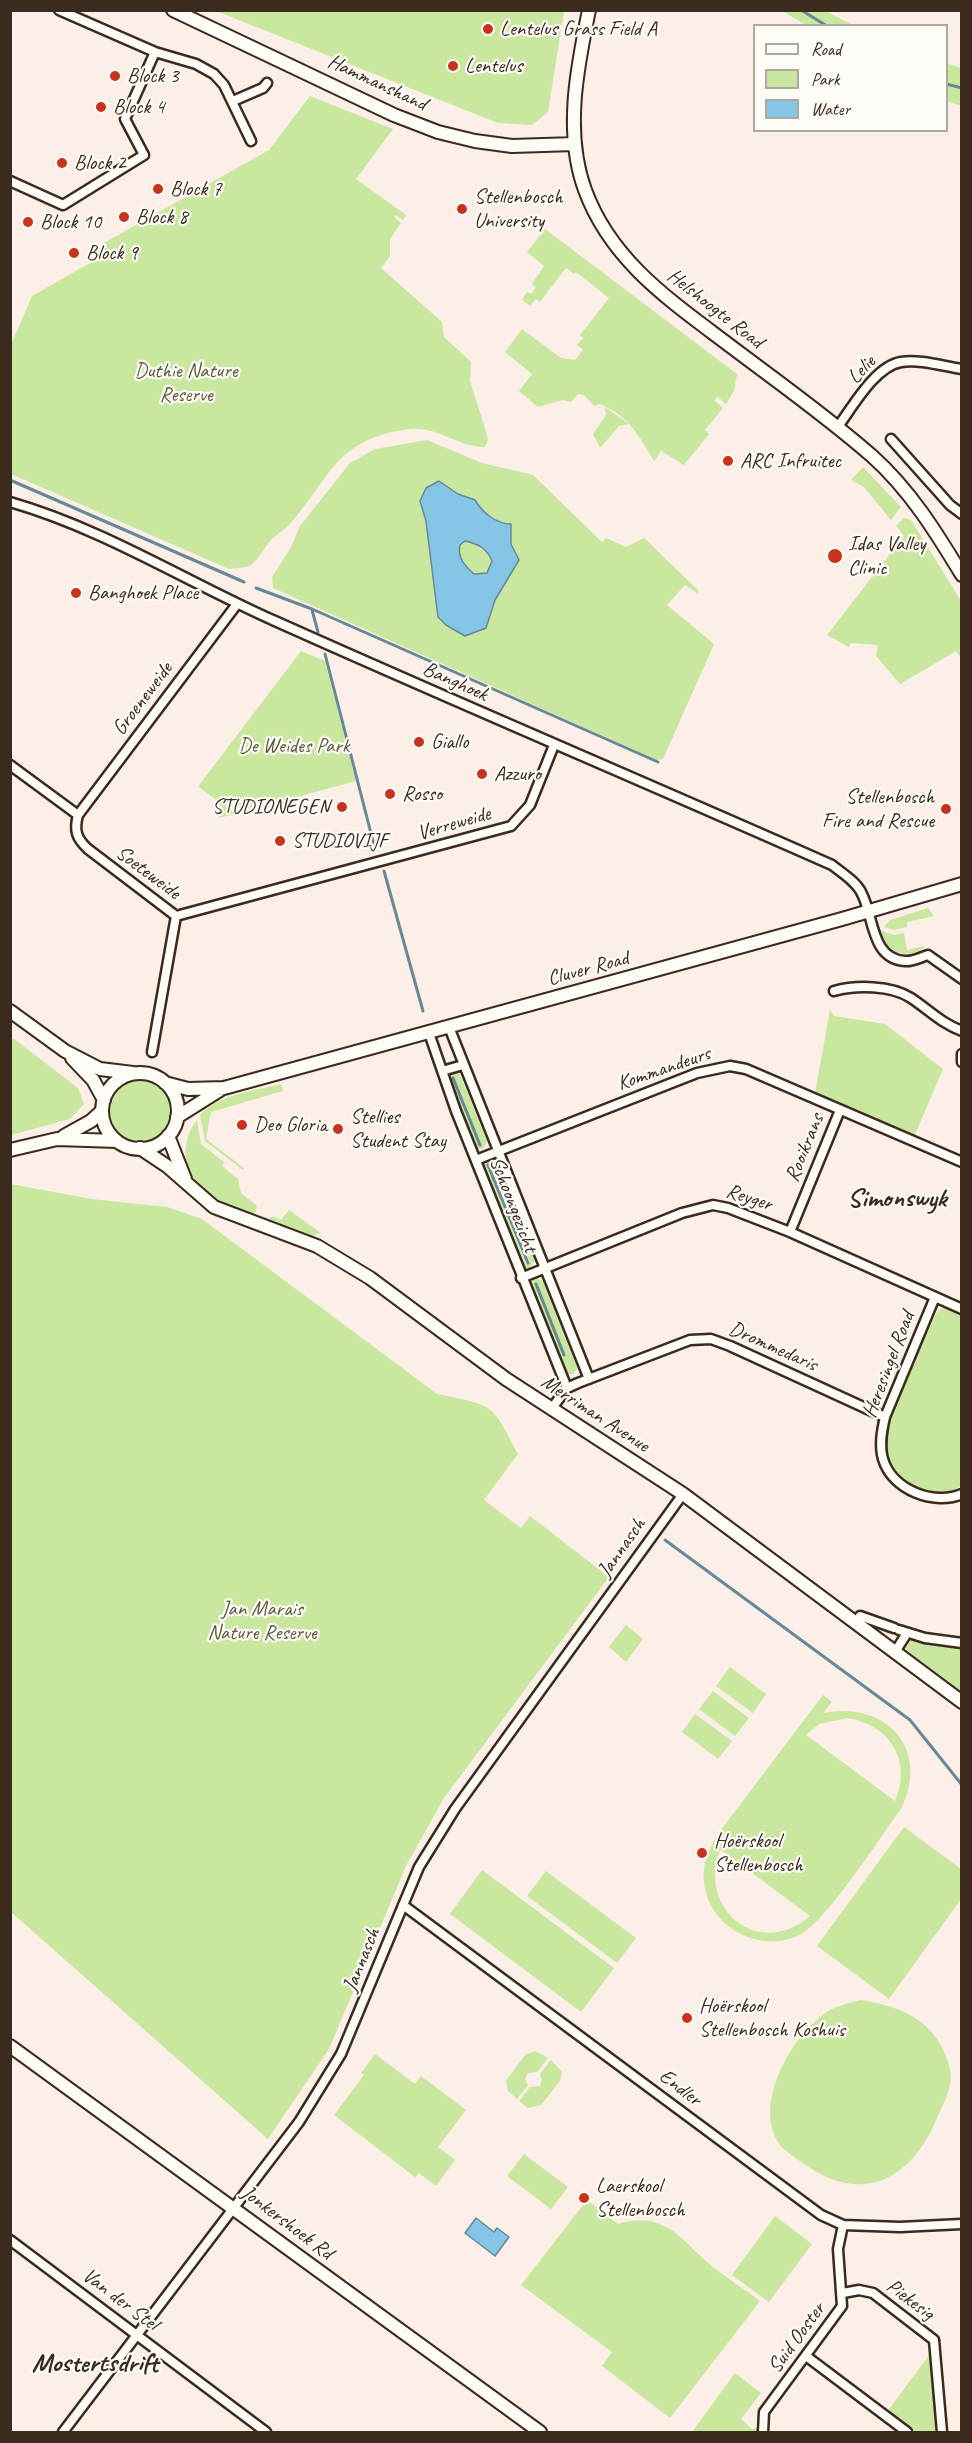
<!DOCTYPE html>
<html>
<head>
<meta charset="utf-8">
<style>
  body { margin:0 }
  #map { position:relative; width:972px; height:2443px; overflow:hidden; background:#fbefe7; font-family:Caveat,sans-serif }
  canvas { display:block }
  .frame { position:absolute; inset:0; border:12px solid #3b2a1e; pointer-events:none }
  .legend { position:absolute; left:753px; top:24px; width:195px; height:108px; box-sizing:border-box; background:#fdfcf7; border:2px solid #afa8a0; margin:0; padding:8px 10px; list-style:none; font-size:18px; color:#3b2a1e }
  .legend li { display:flex; align-items:center; gap:12px; height:30px }
  .legend b { width:30px; border:2px solid #afa8a0 }
</style>
</head>
<body>
<div id="map">
<canvas width="972" height="2443"></canvas>
<div class="frame"></div>
<ul class="legend">
<li><b style="height:8px;background:#fdfcf7"></b>Road</li>
<li><b style="height:16px;background:#cae79f"></b>Park</li>
<li><b style="height:16px;background:#85c6e6"></b>Water</li>
</ul>
</div>
<script>
const g = document.querySelector('canvas').getContext('2d');
g.lineJoin = 'round';
function fillPath(path, color) {
  g.fillStyle = color;
  g.fill(path, 'evenodd');
}
function stroke(path, color, width, dash) {
  g.strokeStyle = color;
  g.lineWidth = width;
  g.lineCap = dash ? 'butt' : 'round';
  g.setLineDash(dash || []);
  g.stroke(path);
}
function label(font, color, halo, rows, align = 'center') {
  g.font = font + ' Caveat,sans-serif';
  g.lineWidth = 4.5;
  g.setLineDash([]);
  g.textBaseline = 'middle';
  g.strokeStyle = halo;
  g.fillStyle = color;
  for (const [text, x, y, turn = 0] of rows) {
    g.save();
    g.translate(x, y);
    g.rotate((+turn || 0) * Math.PI / 180);
    g.textAlign = isNaN(turn) ? turn : align;
    if (halo) g.strokeText(text, 0, 0);
    g.fillText(text, 0, 0);
    g.restore();
  }
}
fillPath(new Path2D(`
  M216 11H564L548 112 532 125 498 123Z
  M782 11H825L853 25H806Z
  M946 63 961 68V106L947 101Z
  M310 96 393 129 356 179 406 215 403 220 396 215 394 217 401 223 390 239V256L381 268 442 322 444 337 471 362 470 381 487 435 488 440 485 447C458 447 437 426 410 429 335 438 331 478 289 525 284 531 276 534 271 540 264 547 258 563 247 567 241 568 235 568 229 569L11 474V345L32 296 90 263 104 243 269 150Z
  M545 229 737 374 734 391 726 404 718 397 714 400 723 408 705 430 709 434 684 465 661 451 654 461C639 436 629 416 600 404L594 406 584 395 578 394 571 402 563 400 538 407 519 391 532 374 505 352 522 329 561 358 575 360 583 350 577 345 583 338 580 335 609 298 576 272 574 274 566 268 540 302 536 299 530 306 522 300 527 292 531 294 536 287 532 284 544 266 527 252Z
  M605 407 629 424 619 426 600 448 593 434 606 415Z
  M427 440 482 463 533 475 602 542 606 538 626 547 644 538 699 591 697 593 685 585 667 605 714 644 663 759 657 760 273 588 272 577 290 549 300 526 350 463 375 449ZM439 481 458 494 475 500 481 509 503 524 519 560 495 600 486 628 438 617 426 521 420 501Z
  M863 467 901 507 891 520 864 487 851 480Z
  M904 518 911 520 961 601 962 660 956 651 900 684 876 656 878 645 851 643 849 647 827 635 904 536 896 526Z
  M465 541C478 544 487 548 492 561L487 573 474 574C465 566 457 558 460 545Z
  M301 651 325 661 356 781 219 818 218 816 224 814 215 799 199 787 200 784Z
  M928 908 934 916 907 922V927L894 930 884 927 890 920Z
  M881 930 893 935 904 933 907 950 925 946C909 962 884 952 881 930Z
  M830 1010 834 1016 885 1024 943 1069 914 1137 815 1093Z
  M14 1039 78 1088 84 1104 70 1119 11 1135 10 1040Z
  M455 1070 460 1075 487 1141 483 1149 475 1148 452 1094 448 1076Z
  M107 1111a33 33 0 1 1 66 0a33 33 0 1 1-66 0Z
  M281 1084 283 1091 211 1112 206 1139 244 1168 243 1170 205 1141 200 1115C219 1094 255 1091 281 1084Z
  M197 1120 201 1144 224 1162 222 1166 238 1179 241 1193 257 1206 255 1215C223 1211 195 1190 184 1160H186C184 1144 188 1132 197 1120Z
  M490 1159 495 1162 535 1260 528 1269 523 1267 482 1167 485 1160ZM490 1164 530 1262 526 1264 487 1166Z
  M11 1184 91 1199 167 1207 202 1219 437 1394C495 1406 491 1402 518 1454L484 1500 521 1528 530 1516 609 1577 444 1798 406 1866 329 2049 268 2139 11 1912Z
  M289 1210 321 1233 312 1236 269 1219 273 1216 281 1220Z
  M537 1278 543 1282 577 1368 574 1374H564L529 1287V1282Z
  M943 1307 961 1313V1486C949 1495 931 1495 918 1488 900 1479 885 1462 886 1441 887 1410 923 1342 937 1312Z
  M626 1625 643 1639 626 1662 609 1647Z
  M910 1640 961 1648V1695L904 1652Z
  M730 1667 766 1694 753 1713 716 1686Z
  M713 1691 749 1718 735 1736 699 1709Z
  M823 1695 832 1702 823 1713C886 1700 931 1749 901 1809 880 1837 828 1919 801 1934 756 1958 698 1920 704 1869 705 1857 711 1846 717 1835ZM847 1718C889 1724 913 1761 895 1801L806 1735 819 1724ZM720 1850H721L810 1916C760 1960 697 1910 720 1850Z
  M695 1714 732 1741 718 1759 682 1732Z
  M904 1827 961 1869V1899L889 1999 817 1946Z
  M482 1870 614 1968 581 2012 450 1914Z
  M546 1871 636 1938 617 1963 527 1896Z
  M861 2000C897 2006 930 2017 945 2054 949 2063 952 2074 950 2084 948 2096 942 2107 937 2118 913 2177 865 2205 809 2167 800 2161 787 2153 780 2145 751 2105 792 2035 827 2012 838 2005 849 2003 861 2000Z
  M535 2051 548 2058 537 2072 528 2073 525 2079 528 2085 517 2099 508 2091 506 2081 525 2055Z
  M375 2054 415 2084 421 2076 466 2110 438 2147 455 2160 436 2186 419 2173 415 2177 334 2115 364 2075 361 2073Z
  M551 2060 562 2072 560 2081 541 2105 528 2108 519 2101 530 2087 540 2086 542 2080 540 2074Z
  M524 2154 568 2187 551 2209 507 2176Z
  M587 2200 618 2224C653 2213 673 2228 696 2252 714 2270 739 2285 760 2301L670 2418 602 2366 612 2352 521 2285Z
  M775 2216 812 2244 769 2302 732 2275Z
  M932 2351 936 2428 934 2432H916L887 2412Z
  M735 2373 761 2393 741 2419 752 2429 758 2428 759 2432H692Z`), '#cae79f');
const water = new Path2D(`
  M439 481 458 494 475 500C482 512 496 524 511 524V544L519 560 495 600 486 628 465 636 446 625 438 617 426 521 420 501 426 488ZM465 541C478 544 487 548 492 561L487 573 474 574C465 566 457 558 460 545Z
  M476 2218 494 2232 497 2228 509 2237 495 2256 465 2233Z`);
fillPath(water, '#85c6e6');
stroke(water, '#678896', 1.5);
stroke(new Path2D(`
  M801 10 827 26
  M946 84 962 88
  M10 480 244 582
  M256 588 312 609 658 762
  M312 610 318 632
  M325 654 375 849
  M384 871 423 1011
  M453 1078 480 1145
  M488 1165 528 1263
  M536 1284 564 1355
  M665 1540 910 1720 962 1785`), '#678896', 3);
const street = new Path2D(`
  M59 10 155 52 196 64 214 74 224 85 251 141
  M233 101 263 88 267 83
  M10 181 63 205 144 155 125 119 155 52
  M837 428C852 408 875 366 901 362 920 359 942 366 962 369
  M891 439 950 505 962 514
  M10 502C104 529 187 582 275 621 460 704 647 783 832 865 842 873 857 882 862 894 874 917 871 959 905 961 913 962 921 957 928 955L962 979
  M10 765 78 815C74 830 76 838 88 849L176 916 152 1052
  M78 815 237 604
  M176 916 511 826 530 805 554 745
  M834 991C856 985 891 985 911 998 929 1010 941 1023 962 1031
  M449 1027 589 1379
  M429 1033 456 1111 567 1388
  M962 1054V1062
  M442 1071 463 1065
  M476 1160 697 1073 730 1066 746 1069 962 1162
  M790 1232 840 1110
  M521 1278 682 1213 713 1205 728 1208 790 1232 962 1309
  M935 1297 885 1417C882 1430 879 1445 883 1459 892 1490 934 1506 962 1494
  M552 1408 567 1388 578 1383 690 1340 711 1339 730 1346 885 1417
  M855 1623 860 1616 894 1628
  M899 1630 925 1638 962 1643
  M895 1652 907 1633
  M403 1905 821 2215 843 2225 900 2227 962 2224
  M10 2240 266 2432
  M843 2293 859 2290 873 2293 934 2340 942 2432
  M806 2356 907 2432
  M63 2432 299 2122 341 2054 419 1867 455 1809 683 1494
  M763 2432 764 2412 842 2306 838 2249 843 2225`);
const secondary = new Path2D(`
  M173 10 394 115 438 132 475 141 512 146 575 144
  M589 10C577 68 564 133 585 190 610 258 665 297 721 339 771 377 824 414 872 456 910 490 936 532 962 575
  M10 1011 65 1051 100 1069 133 1073
  M72 1058 93 1080 104 1100
  M102 1111a38 38 0 1 1 76 0a38 38 0 1 1-76 0Z
  M165 1083 188 1089 224 1088 842 919 962 884
  M177 1117 220 1090
  M64 1136 91 1121 102 1111
  M168 1136 185 1179
  M140 1148 167 1166 214 1207 317 1246 370 1278 506 1379 683 1494 962 1702
  M10 1150 57 1139 117 1141
  M10 2046 540 2432`);
stroke(street, '#3b2a1e', 13);
stroke(secondary, '#3b2a1e', 16);
stroke(street, '#fdfcf7', 8);
stroke(secondary, '#fdfcf7', 12);
for (const [x, y, r, color] of [
  [488,29,6,"#c8321e"],
  [453,66,6,"#c8321e"],
  [115,76,6,"#c8321e"],
  [101,107,6,"#c8321e"],
  [62,163,6,"#c8321e"],
  [158,189,6,"#c8321e"],
  [462,209,6,"#c8321e"],
  [124,217,6,"#c8321e"],
  [28,222,6,"#c8321e"],
  [74,253,6,"#c8321e"],
  [728,461,6,"#c8321e"],
  [835,556,8,"#c8321e"],
  [76,593,6,"#c8321e"],
  [419,742,6,"#c8321e"],
  [482,774,6,"#c8321e"],
  [390,794,6,"#c8321e"],
  [342,807,6,"#c8321e"],
  [946,809,6,"#c8321e"],
  [280,841,6,"#c8321e"],
  [242,1125,6,"#c8321e"],
  [338,1129,6,"#c8321e"],
  [702,1853,6,"#c8321e"],
  [687,2018,6,"#c8321e"],
  [584,2198,6,"#c8321e"]
]) {
  const dot = new Path2D();
  dot.arc(x, y, r, 0, 2 * Math.PI);
  g.fillStyle = color;
  g.fill(dot);
  stroke(dot, '#fdfcf7', 2);
}
label('21px', '#3b2a1e', '#fdfcf7', [
  ["Lentelus Grass Field A",500,29],
  ["Lentelus",465,66],
  ["Block 3",127,76],
  ["Block 4",113,107],
  ["Block 2",74,163],
  ["Block 7",170,189],
  ["Stellenbosch",474,197],
  ["University",474,221],
  ["Block 8",136,217],
  ["Block 10",40,222],
  ["Block 9",86,253],
  ["ARC Infruitec",740,461],
  ["Idas Valley",848,544],
  ["Clinic",848,568],
  ["Banghoek Place",88,593],
  ["Giallo",431,742],
  ["Azzuro",494,774],
  ["Rosso",402,794],
  ["Stellenbosch",934,797,"right"],
  ["Fire and Rescue",934,821,"right"],
  ["STUDIONEGEN",330,807,"right"],
  ["STUDIOVIJF",292,841],
  ["Stellies",350,1117],
  ["Student Stay",350,1141],
  ["Deo Gloria",254,1125],
  ["Hoërskool",714,1841],
  ["Stellenbosch",714,1865],
  ["Hoërskool",699,2006],
  ["Stellenbosch Koshuis",699,2030],
  ["Laerskool",596,2186],
  ["Stellenbosch",596,2210]
], 'left');
label('21px', '#3b2a1e', '#fdfcf7', [
  ["Hammanshand",377,83,25],
  ["Helshoogte Road",715,309,38],
  ["Lelie",862,370,-47],
  ["Banghoek",455,682,24],
  ["Groeneweide",143,699,-53],
  ["Verreweide",454,824,-16],
  ["Soeteweide",148,873,37],
  ["Cluver Road",588,969,-15],
  ["Kommandeurs",664,1069,-19],
  ["Rooikrans",805,1148,-68],
  ["Reyger",749,1198,18],
  ["Schoongezicht",513,1205,69],
  ["Drommedaris",773,1347,24],
  ["Heresingel Road",889,1365,-69],
  ["Merriman Avenue",595,1414,33],
  ["Jannasch",622,1548,-55],
  ["Jannasch",362,1960,-68],
  ["Endler",680,2088,37],
  ["Jonkershoek Rd",287,2223,37],
  ["Van der Stel",120,2300,37],
  ["Piekesig",910,2300,37],
  ["Suid Ooster",797,2338,-54]
]);
label('21px', '#5f593e', '#fdfcf7', [
  ["Duthie Nature",186,371],
  ["Reserve",186,395],
  ["De Weides Park",294,746],
  ["Jan Marais",262,1609],
  ["Nature Reserve",262,1633]
]);
label('bold 27px', '#3b2a1e', '#fdfcf7', [
  ["Simonswyk",897,1199],
  ["Mostertsdrift",95,2364]
]);
</script>
</body>
</html>
